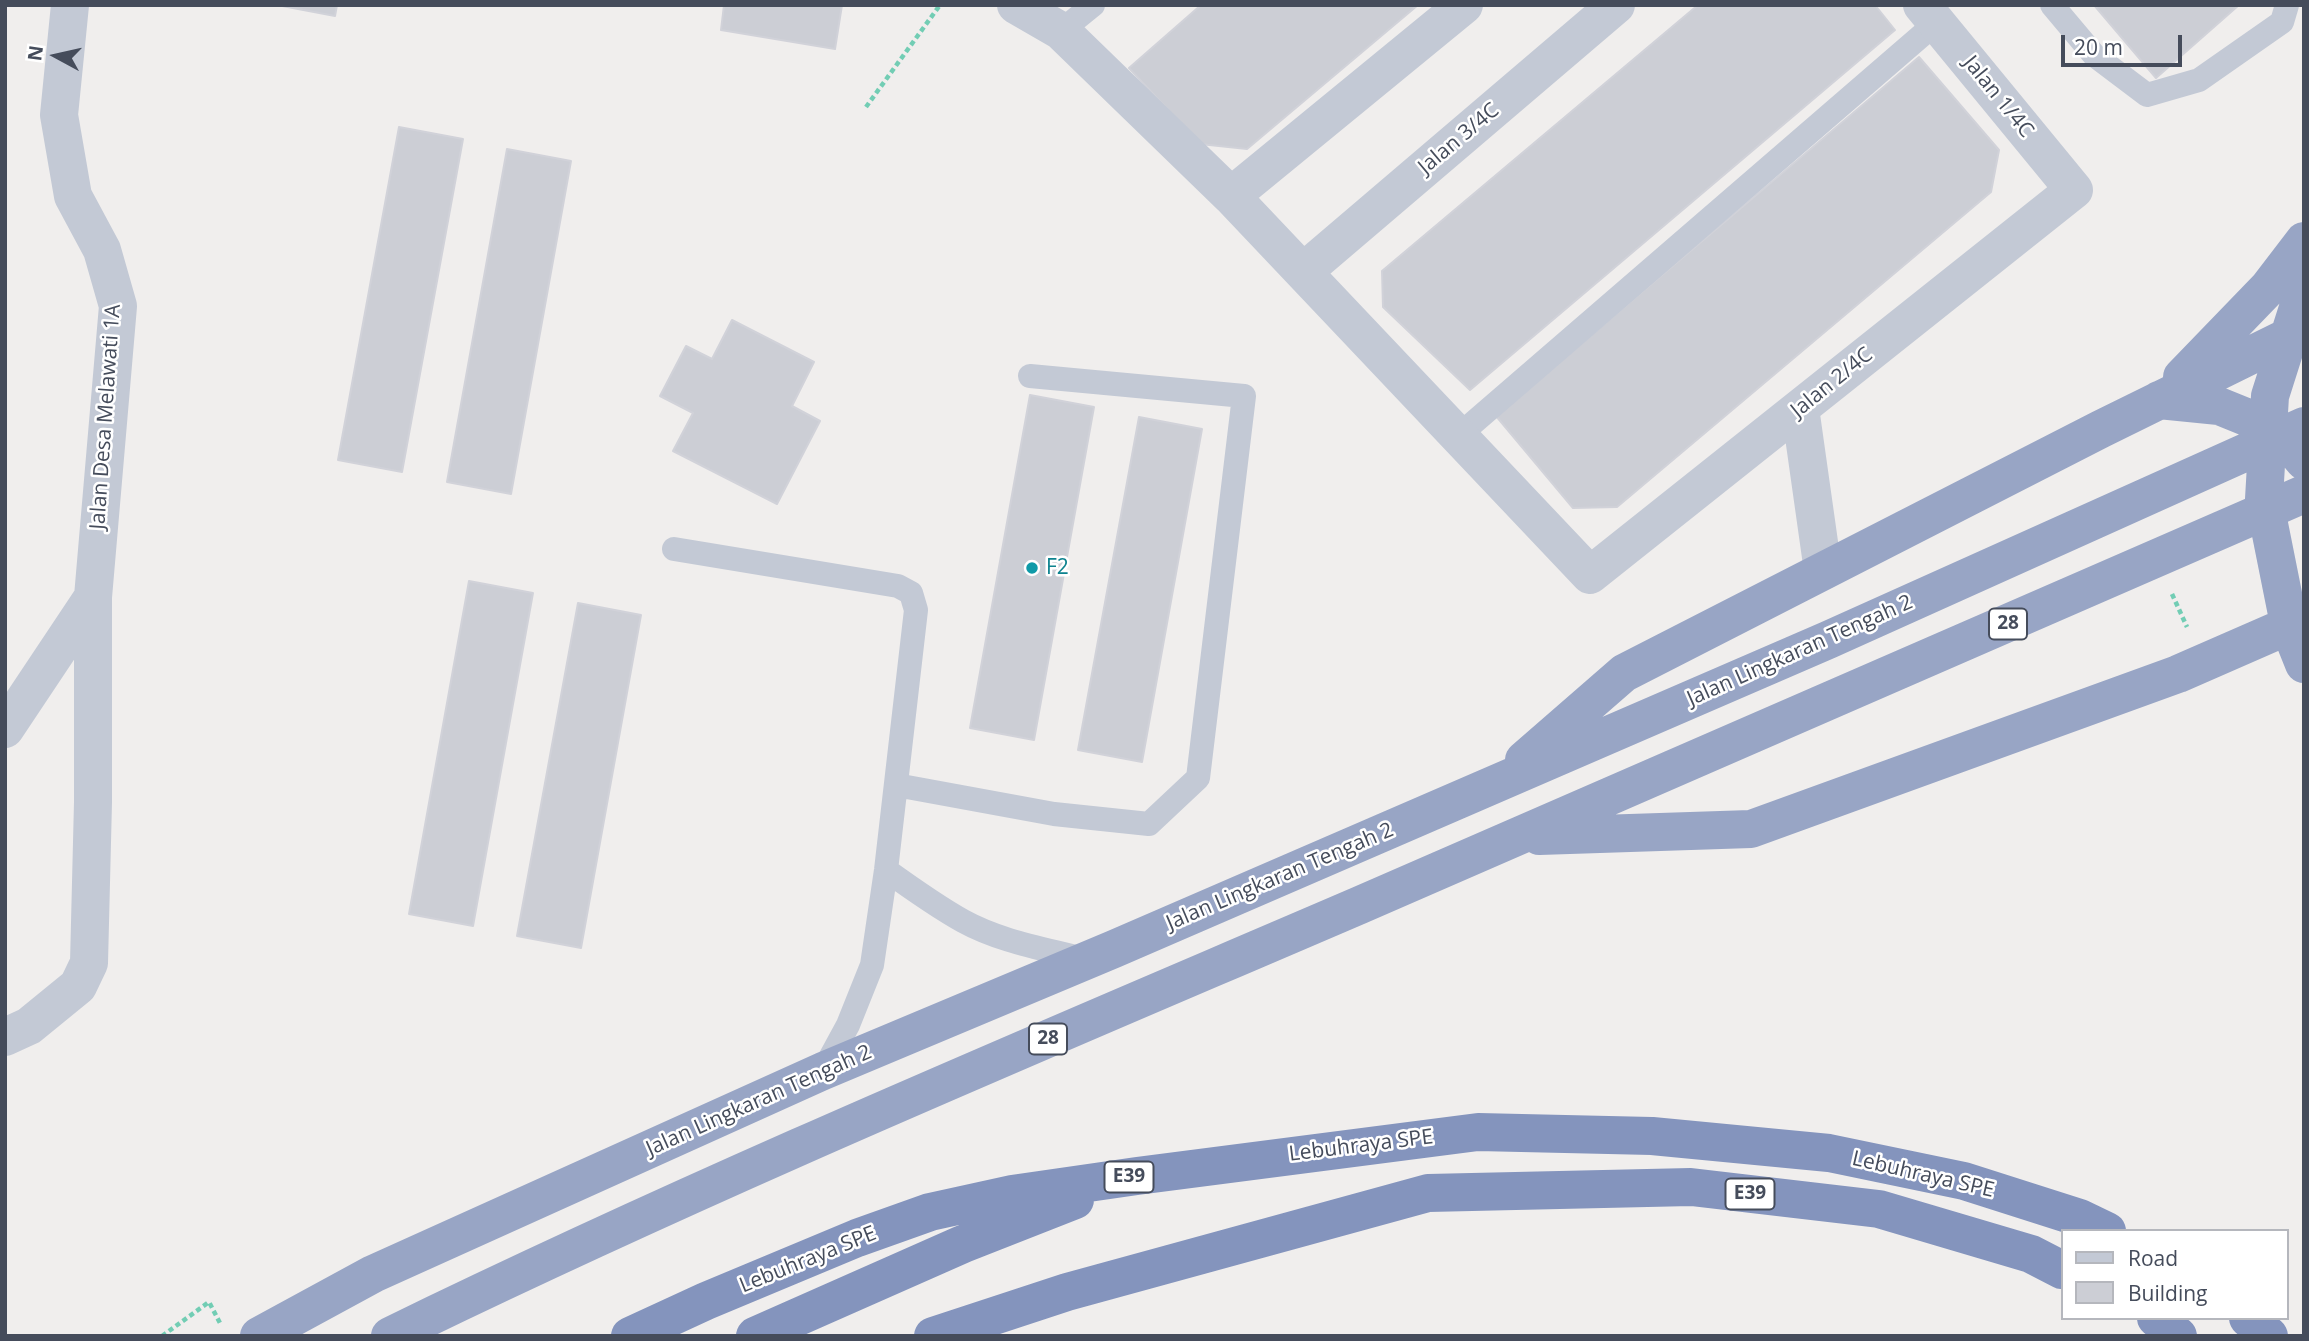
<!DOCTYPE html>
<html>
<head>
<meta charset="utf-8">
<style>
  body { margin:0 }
  #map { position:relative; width:2309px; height:1341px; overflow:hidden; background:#f0eeed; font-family:"Open Sans",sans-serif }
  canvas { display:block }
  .frame { position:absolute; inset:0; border:7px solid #454c5b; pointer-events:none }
  .legend { position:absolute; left:2061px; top:1229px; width:228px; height:91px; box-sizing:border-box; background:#fff; border:2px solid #b5b7bd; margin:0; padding:9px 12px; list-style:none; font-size:21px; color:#454c5b }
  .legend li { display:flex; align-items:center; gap:14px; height:35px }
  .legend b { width:35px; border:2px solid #b5b7bd }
  .north { position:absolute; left:21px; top:21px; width:70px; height:70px; -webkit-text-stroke:5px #fff; paint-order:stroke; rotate:278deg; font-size:19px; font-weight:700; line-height:28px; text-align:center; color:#454c5b }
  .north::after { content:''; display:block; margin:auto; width:24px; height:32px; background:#454c5b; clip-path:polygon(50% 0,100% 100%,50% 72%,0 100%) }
  .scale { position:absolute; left:2061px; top:35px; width:121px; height:32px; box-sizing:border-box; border:4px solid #454c5b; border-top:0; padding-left:9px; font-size:21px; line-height:24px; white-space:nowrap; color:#454c5b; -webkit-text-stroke:5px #fff; paint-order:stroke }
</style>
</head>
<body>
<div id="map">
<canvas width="2309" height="1341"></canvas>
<div class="frame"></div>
<ul class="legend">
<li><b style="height:9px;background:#c3c9d5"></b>Road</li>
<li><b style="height:19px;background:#ccced5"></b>Building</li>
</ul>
<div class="north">N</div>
<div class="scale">20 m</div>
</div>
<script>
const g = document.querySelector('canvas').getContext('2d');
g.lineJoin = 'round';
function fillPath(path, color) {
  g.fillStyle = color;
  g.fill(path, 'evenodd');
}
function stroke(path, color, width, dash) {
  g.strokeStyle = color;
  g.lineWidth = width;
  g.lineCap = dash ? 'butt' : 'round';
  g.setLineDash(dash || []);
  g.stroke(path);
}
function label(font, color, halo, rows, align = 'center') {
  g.font = font + ' "Open Sans",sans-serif';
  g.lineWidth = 5;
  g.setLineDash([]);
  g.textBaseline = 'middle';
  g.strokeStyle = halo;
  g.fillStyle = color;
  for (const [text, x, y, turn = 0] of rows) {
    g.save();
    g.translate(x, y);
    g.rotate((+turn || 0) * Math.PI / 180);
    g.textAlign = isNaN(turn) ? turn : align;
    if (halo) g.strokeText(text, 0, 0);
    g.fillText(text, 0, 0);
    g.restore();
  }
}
const building = new Path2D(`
  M277 5H337L335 16Z
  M724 5H842L835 49 721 30Z
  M1201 5H1418L1247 149 1200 144 1129 68Z
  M1698 5H1875L1895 30 1470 390 1383 307 1382 271Z
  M2094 5H2239L2156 78Z
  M1919 57 1999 150 1991 192 1617 507 1573 508 1496 416Z
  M399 127 463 139 402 472 338 460Z
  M507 149 571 161 511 494 447 482Z
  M732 320 814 362 792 406 820 421 777 504 673 451 693 413 660 396 686 346 712 359Z
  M1030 395 1094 407 1034 740 970 728Z
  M1139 417 1202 429 1142 762 1078 750Z
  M469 581 533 593 473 926 409 914Z
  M578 603 641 615 581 948 517 936Z`);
fillPath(building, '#ccced5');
stroke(building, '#d1d2d9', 2);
stroke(new Path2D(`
  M866 107 940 5
  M2172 594 2187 627
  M162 1336 209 1302 221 1325`), '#72cdb4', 4.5, [5, 3.5]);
stroke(new Path2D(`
  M2052 5 2094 55 2147 95 2199 80 2282 22 2287 5
  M1061 31 1093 5
  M1458 436 1936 23
  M674 549 898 586 911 593 916 610 886 870 872 965 848 1025 823 1071
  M896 785 1054 814 1149 824 1198 778 1244 396 1030 376
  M886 870C911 888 936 906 963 921 1001 942 1046 949 1087 960`), '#c3c9d5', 24);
stroke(new Path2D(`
  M1016 5 1061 31 1231 196 1590 575 2074 190 1922 5
  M1231 196 1464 5
  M1303 272 1616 5
  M1800 408 1823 571
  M5 729 93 597 118 306 102 250 73 196 59 115 70 5
  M5 1037 29 1026 78 986 89 963 93 802V597`), '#c3c9d5', 38);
stroke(new Path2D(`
  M2304 289 2270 396 2264 499 2290 629 2304 664
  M2182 377 2268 288 2304 241
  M2159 400 2219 406 2256 421 2281 434 2304 461
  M1524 760 1624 673 2101 429 2304 329
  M1539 836 1751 829 2178 674 2304 619
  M259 1336 373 1274 823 1071 1114 949 1828 640 2304 426
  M390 1336C708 1181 1034 1045 1360 905 1675 770 1989 632 2304 494`), '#98a5c5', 38);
stroke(new Path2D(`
  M2156 1318 2178 1336
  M2248 1318 2269 1336
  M630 1336 706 1301 857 1238 930 1212 1012 1194 1137 1176 1478 1132 1652 1136 1829 1153 1964 1181 2080 1218 2107 1231
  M755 1336 963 1244 1075 1200
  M933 1336 1067 1292 1428 1193 1691 1187 1879 1209 2031 1254 2062 1270`), '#8494bd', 38);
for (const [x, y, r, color] of [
  [1032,568,7,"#0f9aa8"]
]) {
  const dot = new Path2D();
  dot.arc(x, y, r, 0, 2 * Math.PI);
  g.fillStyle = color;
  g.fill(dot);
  stroke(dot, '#fff', 2.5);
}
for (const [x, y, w] of [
  [2008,624,38],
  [1048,1039,38],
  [1129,1177,49],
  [1750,1194,49]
]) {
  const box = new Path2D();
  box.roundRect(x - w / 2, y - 15.5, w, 31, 5);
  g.fillStyle = '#fff';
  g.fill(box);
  stroke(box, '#454c5b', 2);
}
label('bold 19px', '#454c5b', null, [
  ["28",2008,624],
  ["28",1048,1039],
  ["E39",1129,1177],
  ["E39",1750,1194]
]);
label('21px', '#454c5b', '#fff', [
  ["Jalan 1/4C",1998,97,51],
  ["Jalan 3/4C",1459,139,-40],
  ["Jalan 2/4C",1832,383,-39],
  ["Jalan Desa Melawati 1A",106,417,-86],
  ["Jalan Lingkaran Tengah 2",1800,651,-24],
  ["Jalan Lingkaran Tengah 2",1280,877,-23],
  ["Jalan Lingkaran Tengah 2",759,1101,-24],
  ["Lebuhraya SPE",1361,1146,-7],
  ["Lebuhraya SPE",1923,1175,13],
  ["Lebuhraya SPE",808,1260,-22]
]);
label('21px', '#0d838f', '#fff', [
  ["F2",1046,568]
], 'left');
</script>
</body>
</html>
